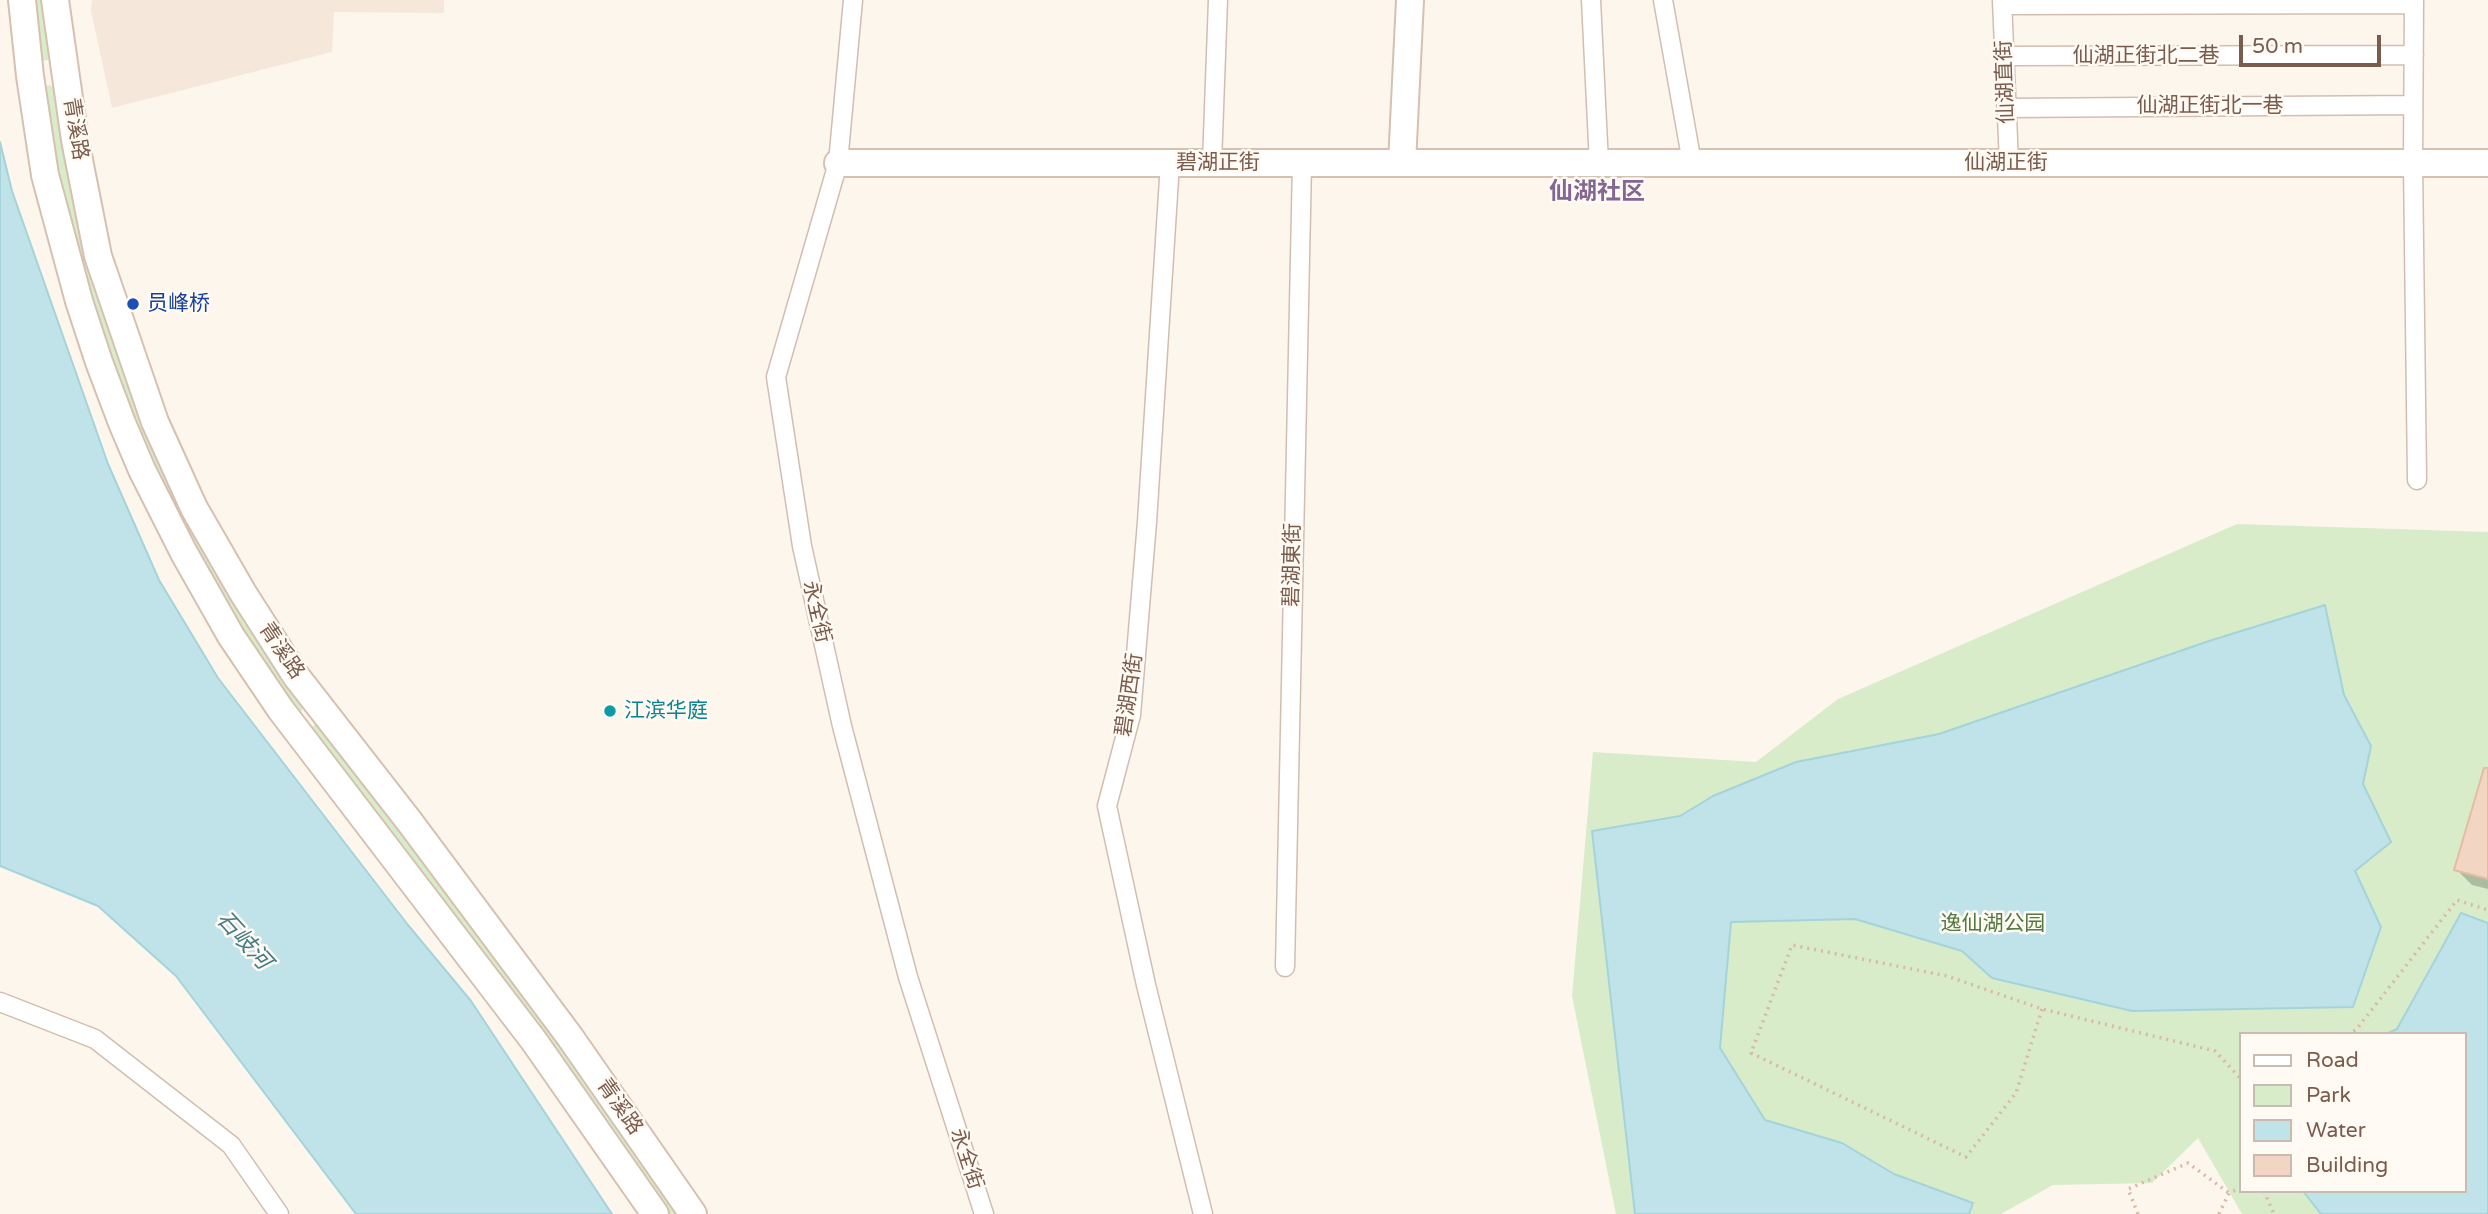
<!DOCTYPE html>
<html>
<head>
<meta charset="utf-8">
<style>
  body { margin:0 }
  #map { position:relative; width:2488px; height:1214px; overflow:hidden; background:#fdf6ec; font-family:"Varela Round",sans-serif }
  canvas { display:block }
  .legend { position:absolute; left:2239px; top:1032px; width:228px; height:161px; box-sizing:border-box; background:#fffaf3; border:2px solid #cabbb1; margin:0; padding:9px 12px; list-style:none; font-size:21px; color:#7a5c4d }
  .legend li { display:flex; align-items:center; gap:14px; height:35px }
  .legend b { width:35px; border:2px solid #cabbb1 }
  .scale { position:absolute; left:2239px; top:35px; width:142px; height:32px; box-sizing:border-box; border:4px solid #7a5c4d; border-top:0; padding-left:9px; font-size:21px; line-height:24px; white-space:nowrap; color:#7a5c4d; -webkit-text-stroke:5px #fffaf3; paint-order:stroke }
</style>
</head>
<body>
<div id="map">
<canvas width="2488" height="1214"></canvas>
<ul class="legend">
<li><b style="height:9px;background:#fff"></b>Road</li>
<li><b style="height:19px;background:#d8ecc9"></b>Park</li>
<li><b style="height:19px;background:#bfe3e8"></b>Water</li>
<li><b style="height:19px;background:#f3d5c3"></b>Building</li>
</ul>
<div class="scale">50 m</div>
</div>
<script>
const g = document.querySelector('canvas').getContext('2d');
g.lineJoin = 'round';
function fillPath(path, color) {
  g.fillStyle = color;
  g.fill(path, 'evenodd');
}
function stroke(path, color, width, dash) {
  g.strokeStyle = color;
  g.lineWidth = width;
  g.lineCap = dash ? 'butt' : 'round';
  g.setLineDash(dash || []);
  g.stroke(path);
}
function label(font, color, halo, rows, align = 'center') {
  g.font = font + ' "Varela Round","Noto Sans SC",sans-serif';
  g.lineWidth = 5;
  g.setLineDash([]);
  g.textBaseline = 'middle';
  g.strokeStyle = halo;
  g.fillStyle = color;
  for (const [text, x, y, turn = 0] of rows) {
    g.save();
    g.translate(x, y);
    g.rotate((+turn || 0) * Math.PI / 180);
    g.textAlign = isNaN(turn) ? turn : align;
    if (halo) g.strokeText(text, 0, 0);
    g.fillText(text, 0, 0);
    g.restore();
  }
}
fillPath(new Path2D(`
  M92 0H444V13L334 12 332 52 112 108 91 11Z`), '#f5e8da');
fillPath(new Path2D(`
  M32 0H41L48 52V60L41 61Z
  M49 85 55 88 107 319 137 410 169 483 212 566 304 705 301 712 290 713 161 491 101 339 50 143 44 87Z
  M2237 524 2488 532V1214H2242L2198 1138 2152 1183 2053 1185 2001 1214H1616L1572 996 1593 752 1756 762 1838 699ZM2241 1034H2465V1191H2241Z
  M317 721C441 882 564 1044 677 1214H664L311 729Z`), '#d8ecc9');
const water = new Path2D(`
  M0 142 12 191 108 464 159 580 218 678 408 925 471 1001 612 1214H356L176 976 98 906 0 866Z
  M2325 605 2344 695 2371 746 2363 784 2391 842 2355 871 2381 927 2353 1007 2132 1011 1992 978 1962 951 1855 919 1731 922 1720 1048 1765 1120 1842 1143 1894 1174 1973 1203 1969 1214H1635L1592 831 1680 816 1713 796 1796 762 1939 734 2209 641Z
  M2461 913 2488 923V1214H2321L2303 1191H2465V1034H2386L2397 1029Z`);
fillPath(water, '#bfe3e8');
stroke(water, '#a5d3da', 2);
fillPath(new Path2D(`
  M2488 790V889L2472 885 2456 869Z`), '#0003');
const building = new Path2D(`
  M2484 768H2488V879L2454 870Z`);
fillPath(building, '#f3d5c3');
stroke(building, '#e6bba3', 2);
const street = new Path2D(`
  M853 0 838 163 776 377 802 546 842 726 908 977 984 1214
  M1591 0 1599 164
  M1663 0 1692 163
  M2002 0 2009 163
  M2414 0 2413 164 2417 480
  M2003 5 2414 4
  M2005 56 2414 55
  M2007 108 2413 105
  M1170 163 1147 522 1131 715 1107 806 1146 985 1203 1214
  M1212 163 1218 0
  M1285 967 1302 163
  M0 1002 95 1039 231 1145 279 1214`);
const secondary = new Path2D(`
  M22 0 30 76 45 175 79 301 99 362 122 423 142 470 184 553 231 636 281 710 534 1041 655 1214
  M55 0 75 140 98 256 155 422 194 508 243 593 296 676 409 821 570 1037 693 1214
  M838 163H2488
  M1402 163 1410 0`);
stroke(street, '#d1beb0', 21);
stroke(secondary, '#d6c0b0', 30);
stroke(new Path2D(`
  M2042 1009 2016 1093 1966 1157 1751 1053 1792 945 1947 976 2042 1009 2215 1051 2241 1079
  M2347 1034 2356 1030 2457 900 2488 910
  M2264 1191 2274 1214
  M2138 1214 2128 1189 2188 1163 2229 1193
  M2219 1214 2229 1193 2241 1188`), '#d9b8a5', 3.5, [2, 5]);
stroke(street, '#fff', 18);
stroke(secondary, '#fff', 26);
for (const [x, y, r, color] of [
  [133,304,7,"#1a4fb4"],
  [610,711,7,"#0f9aa8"]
]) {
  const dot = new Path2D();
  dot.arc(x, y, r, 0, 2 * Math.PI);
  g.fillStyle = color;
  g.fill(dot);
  stroke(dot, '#fffaf3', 2.5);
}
label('21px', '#7a5c4d', '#fffaf3', [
  ["仙湖正街北二巷",2146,56],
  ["仙湖直街",2006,82,-92],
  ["仙湖正街北一巷",2210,106],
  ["青溪路",75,129,81],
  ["碧湖正街",1218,163],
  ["仙湖正街",2006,163],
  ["碧湖東街",1293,565,-89],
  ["永全街",816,612,77],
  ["青溪路",281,651,56],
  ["碧湖西街",1130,695,-82],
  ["青溪路",619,1107,55],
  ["永全街",966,1159,72]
]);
label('21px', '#164399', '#fffaf3', [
  ["员峰桥",147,304]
], 'left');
label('21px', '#0d838f', '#fffaf3', [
  ["江滨华庭",624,711]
], 'left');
label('21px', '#537a41', '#fffaf3', [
  ["逸仙湖公园",1993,924]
]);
label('italic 23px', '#437c86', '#fffaf3', [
  ["石岐河",243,941,48]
]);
label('bold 24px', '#846695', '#fffaf3', [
  ["仙湖社区",1597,193]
]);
</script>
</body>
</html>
